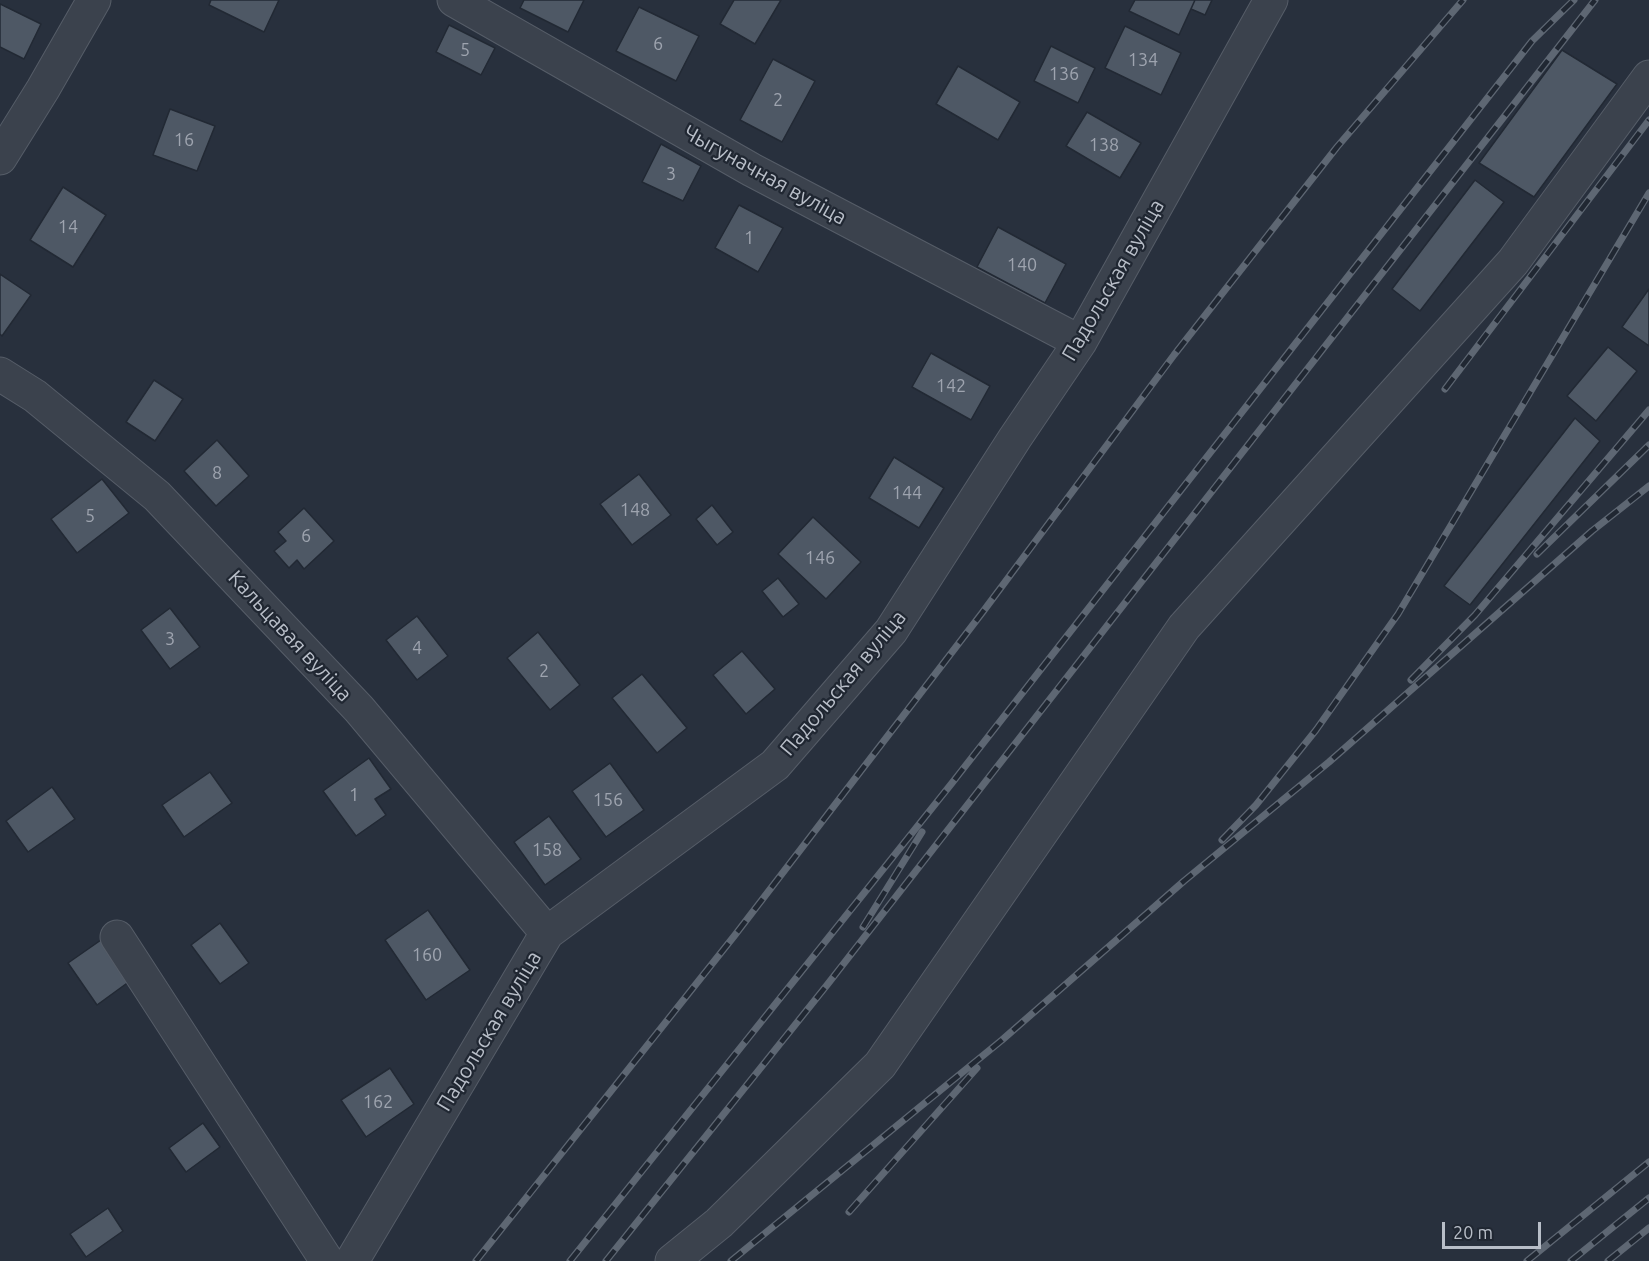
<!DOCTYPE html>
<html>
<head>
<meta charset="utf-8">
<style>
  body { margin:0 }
  #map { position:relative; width:1649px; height:1261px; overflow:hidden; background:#28303d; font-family:Ubuntu,sans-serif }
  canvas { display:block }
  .scale { position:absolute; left:1442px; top:1222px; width:99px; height:27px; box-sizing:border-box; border:3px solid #b8bec8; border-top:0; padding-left:8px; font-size:18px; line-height:21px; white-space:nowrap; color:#b8bec8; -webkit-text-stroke:4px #202732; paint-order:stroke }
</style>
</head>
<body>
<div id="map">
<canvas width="1649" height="1261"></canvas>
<div class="scale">20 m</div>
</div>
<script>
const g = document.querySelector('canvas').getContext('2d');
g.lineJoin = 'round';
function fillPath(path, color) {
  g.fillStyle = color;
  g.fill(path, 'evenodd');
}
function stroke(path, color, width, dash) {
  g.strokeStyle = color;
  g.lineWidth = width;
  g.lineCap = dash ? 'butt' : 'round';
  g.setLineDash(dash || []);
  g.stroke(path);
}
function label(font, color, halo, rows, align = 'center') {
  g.font = font + ' Ubuntu,sans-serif';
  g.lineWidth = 4.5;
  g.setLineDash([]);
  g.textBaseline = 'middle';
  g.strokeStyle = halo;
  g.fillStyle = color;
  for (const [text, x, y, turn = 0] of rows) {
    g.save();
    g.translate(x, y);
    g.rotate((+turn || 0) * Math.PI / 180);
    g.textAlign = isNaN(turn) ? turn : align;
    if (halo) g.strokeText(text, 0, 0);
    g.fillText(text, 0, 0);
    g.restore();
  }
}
const building = new Path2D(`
  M211 0H279L264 32 209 5Z
  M524 0H584L568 32 520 8Z
  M734 0H781L755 44 720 24Z
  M1135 0H1195L1179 35 1129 11Z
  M1195 0H1212L1205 15 1191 9Z
  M0 4 41 24 24 59 0 47Z
  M639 7 699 36 676 81 616 51Z
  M449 25 495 48 481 75 436 52Z
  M1125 26 1181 53 1161 95 1105 68Z
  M1051 46 1095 68 1078 103 1034 81Z
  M1562 50 1617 84 1534 197 1479 163Z
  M773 59 815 81 782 142 740 120Z
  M958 66 1020 102 998 140 936 104Z
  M170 109 215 126 197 171 153 155Z
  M1087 112 1141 143 1120 178 1066 146Z
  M661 144 701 166 683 201 642 182Z
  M1475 180 1504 202 1420 311 1392 289Z
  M63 187 106 215 73 267 30 240Z
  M739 205 783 228 758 272 715 248Z
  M998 227 1066 264 1045 303 977 267Z
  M0 274 31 295 2 336 0 334Z
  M1649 289V346L1622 327Z
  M1608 347 1637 371 1596 421 1567 396Z
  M931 353 990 386 971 420 912 387Z
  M154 380 183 399 155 441 126 422Z
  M1575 418 1600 441 1470 605 1444 586Z
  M217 440 249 476 216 506 184 471Z
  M894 457 944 488 919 528 869 498Z
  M639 474 671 515 632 545 600 504Z
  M102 479 129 513 77 553 51 519Z
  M712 505 733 532 717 545 696 519Z
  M304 508 334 541 304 569 297 560 289 568 274 551 286 541 278 532Z
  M813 517 861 562 826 599 778 554Z
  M778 578 799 604 783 617 762 591Z
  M170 608 200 647 170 669 141 630Z
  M417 616 448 656 417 680 386 640Z
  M538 632 580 685 550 710 507 658Z
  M742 651 775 689 746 714 713 675Z
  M642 674 687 728 657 753 612 698Z
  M369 758 391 789 375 799 386 815 356 836 323 791Z
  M610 763 644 810 606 837 572 791Z
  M210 772 232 803 184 837 162 805Z
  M52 787 75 819 28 852 6 821Z
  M549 816 581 859 545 885 514 842Z
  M428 910 470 970 426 1000 385 940Z
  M220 923 249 963 220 984 191 945Z
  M101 940 130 981 97 1005 68 963Z
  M390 1068 414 1104 366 1137 341 1100Z
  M203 1123 220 1147 186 1172 169 1148Z
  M108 1208 123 1231 86 1257 70 1234Z`);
fillPath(building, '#4e5865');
stroke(building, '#222934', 1.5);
const minor = new Path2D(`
  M454 0 752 170 1080 342
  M0 158 43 89 94 0
  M0 374 35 396 157 496 359 709 547 933
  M117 937 327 1261
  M352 1261 547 933 775 765 891 631 1015 438 1080 342 1271 0
  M672 1261 719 1223 880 1065 1184 627 1513 262 1649 77`);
stroke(minor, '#565d68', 35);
stroke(minor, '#3b424d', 33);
const rail = new Path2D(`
  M1445 389 1649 120
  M1537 554 1649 445
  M1411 680 1475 615 1649 410
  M1222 840 1256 805 1316 730 1398 614 1649 193
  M863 927 922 832
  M849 1212 977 1068
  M476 1261 735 935 982 613 1174 355 1337 147 1463 0
  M570 1261 952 783 1532 41 1574 0
  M606 1261 827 985 1595 0
  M731 1261 1002 1040 1184 881 1329 762 1592 531 1649 486
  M1527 1261 1649 1162
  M1571 1261 1649 1198
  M1608 1261 1649 1228`);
stroke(rail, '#5e6773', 7);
stroke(rail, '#202732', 4.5, [14]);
label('18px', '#9ea4af', null, [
  ["6",658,44],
  ["5",465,50],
  ["134",1143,60],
  ["136",1064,74],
  ["2",778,100],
  ["16",184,140],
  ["138",1104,145],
  ["3",671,174],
  ["14",68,227],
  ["1",749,238],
  ["140",1022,265],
  ["142",951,386],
  ["8",217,473],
  ["144",907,493],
  ["148",635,510],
  ["5",90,516],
  ["6",306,536],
  ["146",820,558],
  ["3",170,639],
  ["4",417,648],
  ["2",544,671],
  ["1",354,795],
  ["156",608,800],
  ["158",547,850],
  ["160",427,955],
  ["162",378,1102]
]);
label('21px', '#b8bec8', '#202732', [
  ["Чыгуначная вуліца",765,175,29],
  ["Падольская вуліца",1113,280,-60],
  ["Кальцавая вуліца",290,636,47],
  ["Падольская вуліца",843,683,-50],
  ["Падольская вуліца",489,1031,-59]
]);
</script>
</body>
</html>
